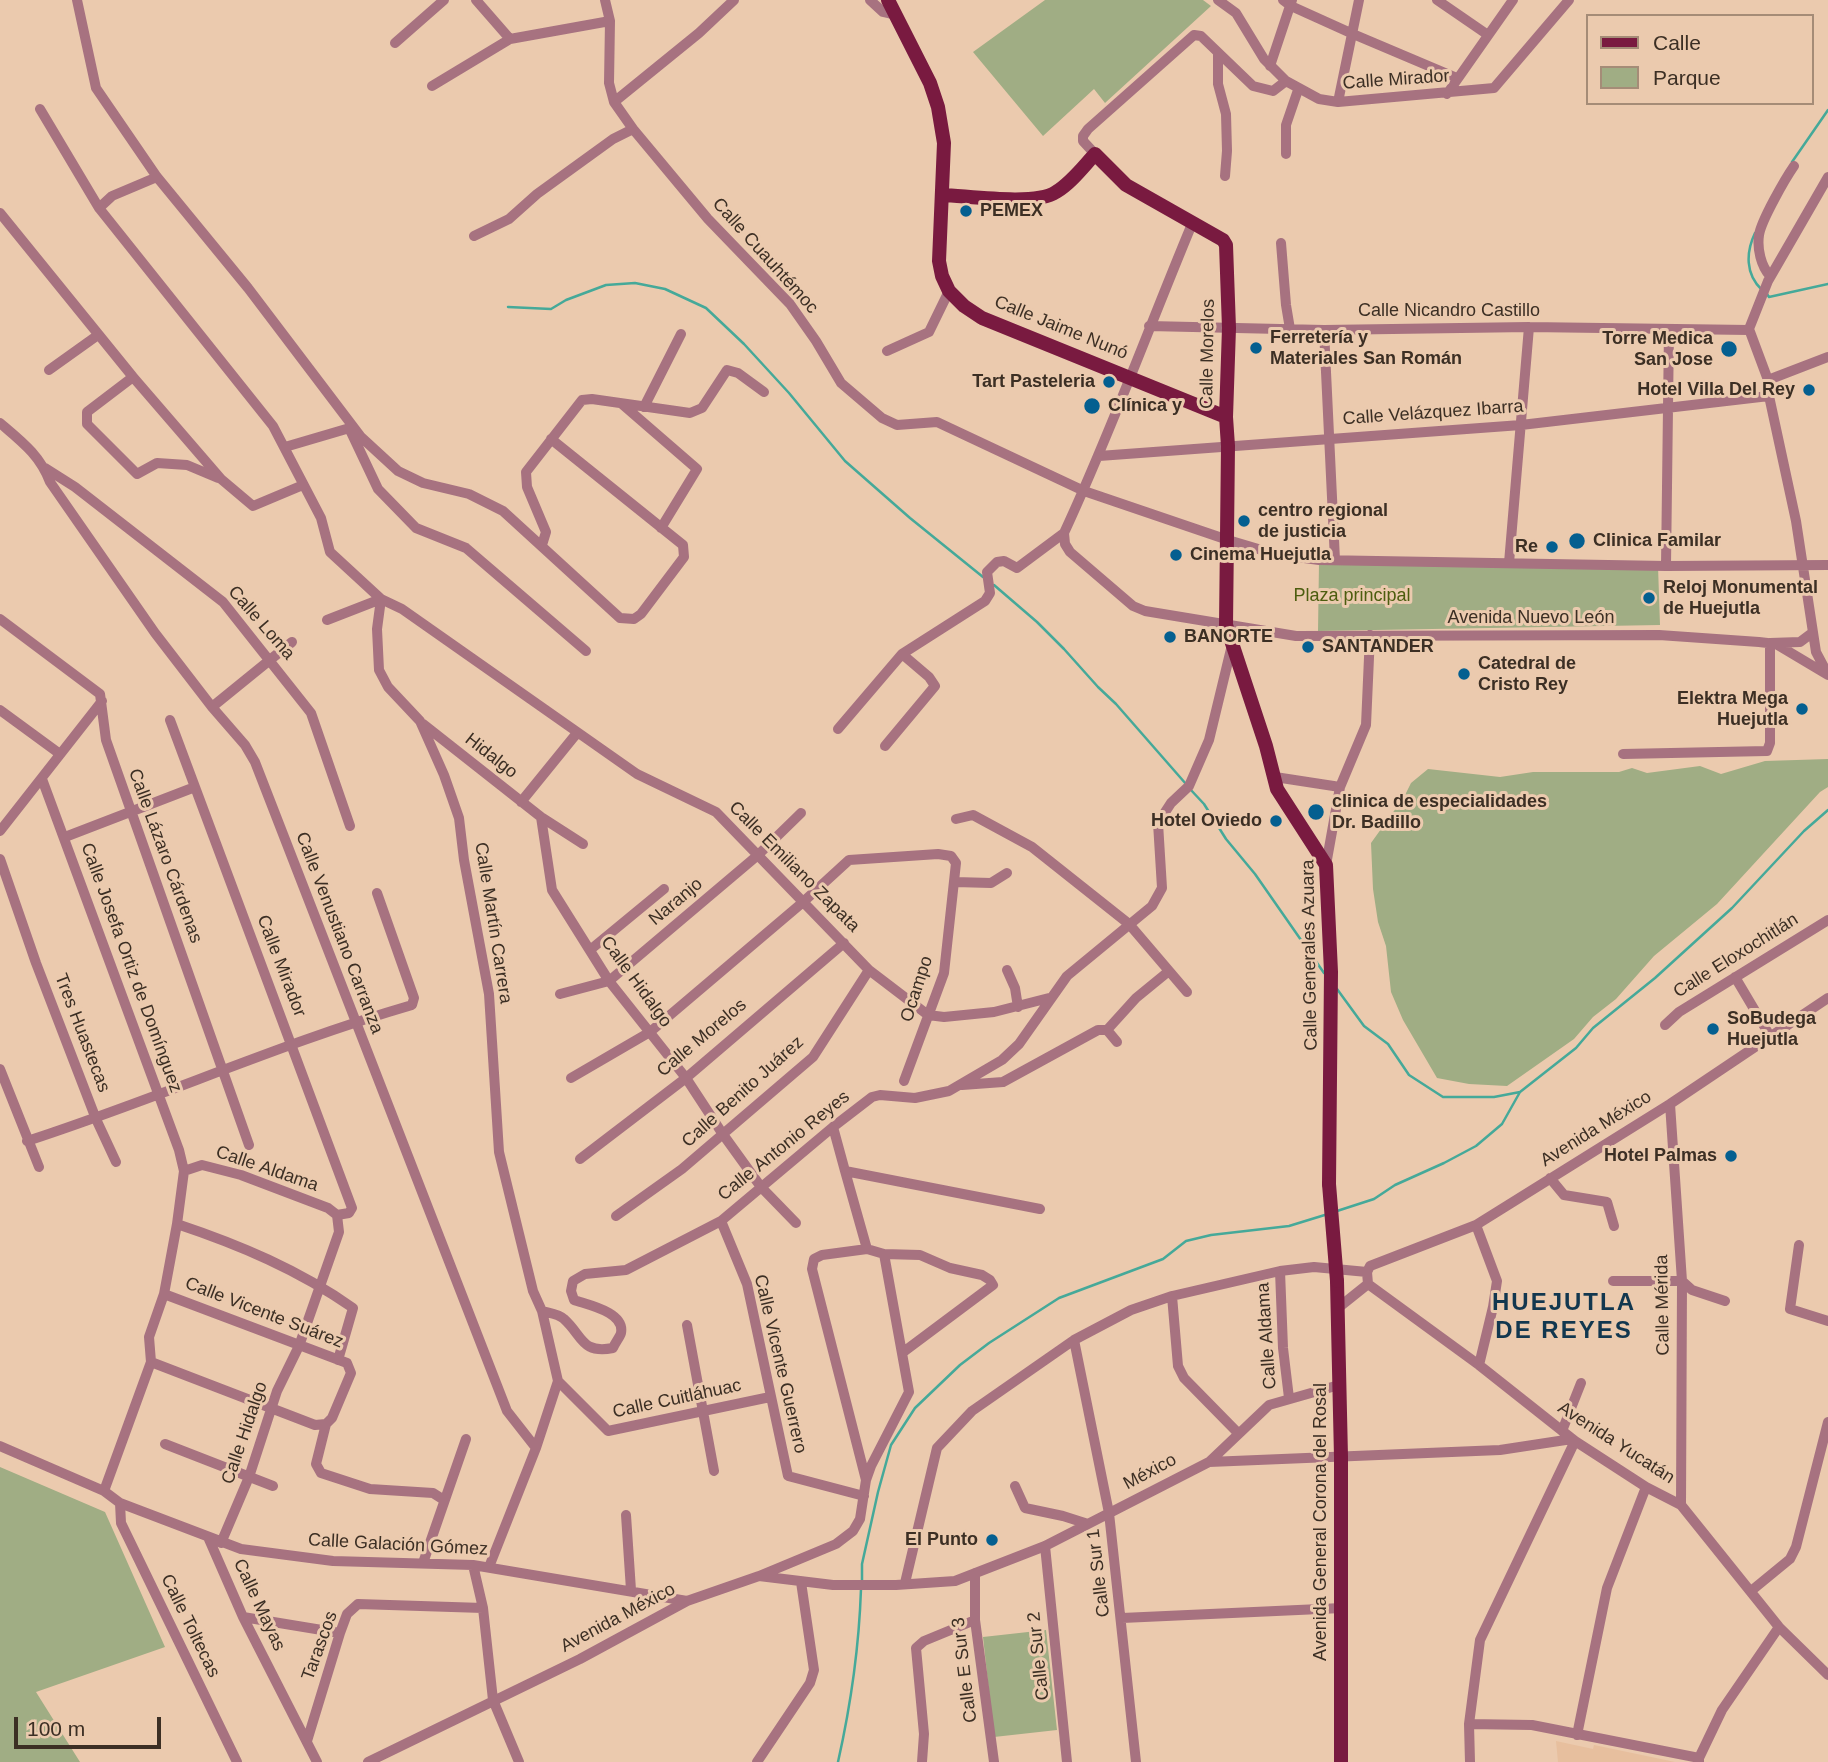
<!DOCTYPE html>
<html>
<head>
<meta charset="utf-8">
<style>
  body { margin:0 }
  #map { position:relative; width:1828px; height:1762px; overflow:hidden; background:#ebcaae; font-family:Helvetica,sans-serif }
  canvas { display:block }
  .legend { position:absolute; left:1586px; top:14px; width:228px; height:91px; box-sizing:border-box; background:#ebcaae; border:2px solid #a58c77; margin:0; padding:9px 12px; list-style:none; font-size:21px; color:#3c2f24 }
  .legend li { display:flex; align-items:center; gap:14px; height:35px }
  .legend b { width:35px; border:2px solid #a58c77 }
  .scale { position:absolute; left:14px; top:1717px; width:147px; height:32px; box-sizing:border-box; border:4px solid #3c2f24; border-top:0; padding-left:9px; font-size:21px; line-height:24px; white-space:nowrap; color:#3c2f24; -webkit-text-stroke:5px #ebcaae; paint-order:stroke }
</style>
</head>
<body>
<div id="map">
<canvas width="1828" height="1762"></canvas>
<ul class="legend">
<li><b style="height:9px;background:#791a40"></b>Calle</li>
<li><b style="height:19px;background:#a0ad84"></b>Parque</li>
</ul>
<div class="scale">100 m</div>
</div>
<script>
const g = document.querySelector('canvas').getContext('2d');
g.lineJoin = 'round';
function fillPath(path, color) {
  g.fillStyle = color;
  g.fill(path, 'evenodd');
}
function stroke(path, color, width, dash) {
  g.strokeStyle = color;
  g.lineWidth = width;
  g.lineCap = dash ? 'butt' : 'round';
  g.setLineDash(dash || []);
  g.stroke(path);
}
function label(font, color, halo, rows, align = 'center') {
  g.font = font + ' Helvetica,sans-serif';
  g.lineWidth = 6;
  g.setLineDash([]);
  g.textBaseline = 'middle';
  g.strokeStyle = halo;
  g.fillStyle = color;
  for (const [text, x, y, turn = 0] of rows) {
    g.save();
    g.translate(x, y);
    g.rotate((+turn || 0) * Math.PI / 180);
    g.textAlign = isNaN(turn) ? turn : align;
    if (halo) g.strokeText(text, 0, 0);
    g.fillText(text, 0, 0);
    g.restore();
  }
}
fillPath(new Path2D(`
  M1556 1741 1593 1749 1594 1745 1675 1762H1558Z`), '#e7bf9e');
fillPath(new Path2D(`
  M1045 0H1203L1211 6 1105 103 1094 89 1043 136 973 52Z
  M1319 563 1658 566 1660 625 1318 631Z
  M1828 759V787L1820 792 1717 904 1654 956 1616 999 1593 1017 1574 1039 1507 1086 1469 1084 1437 1078 1403 1020 1391 992 1386 946 1378 922 1373 889 1371 843 1404 797 1411 783 1428 769 1500 777 1533 772H1619L1632 768 1647 773 1700 766 1721 774 1765 761Z
  M0 1467 105 1512 165 1647 36 1692 80 1762H0Z
  M1046 1630 1057 1730 994 1737 983 1637Z`), '#a0ad84');
stroke(new Path2D(`
  M1792 162 1828 110
  M1755 233C1746 252 1745 274 1762 290
  M1767 294 1769 297 1828 284
  M508 307 551 309 566 300 606 285 635 283 665 289 706 308 744 344 789 393 845 461 910 518 983 577
  M994 585 1037 622 1064 649 1098 687 1116 704 1186 784
  M1190 789 1204 804 1226 839 1255 874 1324 973
  M1337 989 1364 1026 1388 1044 1409 1075 1443 1097H1494L1520 1092
  M1337 1211 1374 1199 1395 1185 1444 1163 1476 1146 1502 1124 1520 1092 1576 1048 1593 1028 1655 978 1732 908 1804 831 1828 810
  M862 1582V1564L878 1492 891 1445 915 1408 960 1365 989 1343 1059 1298 1163 1259 1186 1241 1211 1235 1289 1226 1328 1214
  M838 1762C851 1704 859 1648 861 1589`), '#45a999', 2.5);
stroke(new Path2D(`
  M77 0 96 88 157 177 248 288 361 437 398 471 423 483 469 494 503 511 620 618 634 619 641 614 684 557 683 545 551 439
  M476 0 510 39
  M605 0 610 21 609 83 614 102 633 129 708 219 790 304 816 341 841 383 882 418 897 425 937 422 1084 491 1228 540 1275 554 1319 560 1666 566 1828 565
  M870 0 883 12 896 15
  M1218 0 1236 13 1264 59 1286 81 1319 99 1338 102 1494 88 1569 0
  M1283 0 1291 6 1353 34 1457 78
  M1437 0 1488 35
  M395 43 444 0
  M1218 53V84L1226 114 1227 151 1225 176
  M1270 66 1292 0
  M432 86 510 39 610 21
  M1447 94 1513 0
  M614 102 699 33 734 0
  M1338 102 1359 0
  M40 109 99 208 273 426 321 518 330 552 381 599 402 609 637 774 716 812 869 970 928 1015 944 1017 994 1012 1049 998
  M1095 154 1083 141V136L1088 129 1194 35 1201 36 1253 86 1273 91 1286 81
  M1286 154V125L1298 90
  M99 208 112 196 157 177
  M0 213 133 377 221 479 253 506 303 485
  M1192 224C1149 327 1111 432 1064 533L1065 544 1070 552 1133 606 1145 611 1296 636 1659 635 1759 642 1776 644 1828 675
  M474 236 509 219 537 194 613 139 633 129
  M1281 243 1286 305 1290 329
  M1770 276C1761 266 1757 249 1759 235 1761 221 1785 179 1794 166
  M1149 326 1324 330 1529 327 1749 330
  M1324 330 1335 560
  M887 351 929 332 949 291
  M49 370 98 335
  M133 377 87 412V424L137 474 157 463 187 465 218 478
  M1768 380 1828 357
  M622 404 697 469 661 528
  M644 407 681 334
  M0 423C21 441 40 455 50 482L155 633 212 707 245 745 255 762 507 1411 536 1448
  M285 447 353 427 351 432 378 489 416 528 466 548 586 651
  M1099 456 1521 425 1769 396
  M45 468 75 487 223 602 311 713 350 826
  M542 545 546 532 527 487 526 472 582 400 592 399 690 413 702 408 727 370 738 373 764 392
  M1509 563 1529 327
  M1666 566 1669 329
  M381 599 377 629 379 670 388 687 420 721 444 775 459 818 464 860 489 994 499 1152 533 1291 542 1311 558 1381 608 1431 770 1397
  M0 619 100 694 106 740 249 1145
  M327 620 381 599
  M1826 671 1816 652 1796 521 1769 396 1768 380 1749 329 1768 281 1828 177
  M212 707 292 642
  M0 710 60 754
  M170 720 352 1208 349 1213 337 1215
  M423 724 541 817 583 844
  M838 729 902 654 985 601 990 593 987 572 997 562 1004 561 1017 568 1064 533
  M885 746 935 686 929 677 902 654
  M1623 754 1767 751 1770 743V643L1800 642 1812 633
  M1275 777 1340 787
  M42 779 179 1150 184 1171 177 1224 164 1294 149 1337 151 1362 104 1491
  M521 802 577 733
  M541 817 552 890 609 981 686 1078 722 1133 761 1187 796 1223
  M956 819 973 815 1032 847 1129 924 1187 992
  M0 831 102 701
  M65 837 195 787
  M0 859 36 963 96 1119 116 1162
  M1326 865 1340 787 1366 725 1370 635
  M955 882 991 883 1007 873
  M590 950 664 889
  M1007 970 1015 988 1018 1007
  M1735 977 1770 1036
  M560 994 609 981 758 855 801 813
  M1828 998 1670 1104 1476 1225 1370 1266 1367 1272 1368 1284 1479 1365 1575 1441 1646 1487 1681 1505 1779 1627 1828 1675
  M1665 1025 1679 1012 1828 920
  M1107 1030 1136 998 1169 971
  M0 1069 39 1167
  M571 1078 650 1032 802 903 849 860 938 854 951 856 956 863 944 973 904 1081
  M962 1085 1003 1082 1098 1030H1107L1117 1042
  M1670 1104 1682 1281 1681 1505
  M833 1127 845 1171 1040 1209
  M27 1141C157 1099 281 1043 412 1005L414 998 377 893
  M580 1159 686 1078 844 943
  M184 1171 202 1165 241 1175 328 1208 337 1215
  M845 1171 867 1249
  M1550 1178 1564 1195 1607 1202 1614 1226
  M616 1216 682 1169 813 1057 869 970
  M721 1221 747 1284 788 1476 864 1496
  M177 1224C240 1245 299 1270 353 1308L338 1360
  M1476 1225 1497 1281 1493 1307 1479 1365
  M1799 1245 1790 1309 1828 1321
  M1280 1271 1283 1348 1289 1398
  M1613 1281H1682L1692 1290 1725 1301
  M164 1294 347 1363 351 1373 332 1418 326 1424 316 1464 321 1473 370 1489 433 1493 444 1500
  M1172 1296 1178 1366 1184 1378 1238 1433
  M1338 1308 1368 1284
  M542 1311C549 1313 559 1314 564 1319 583 1336 581 1354 613 1348 615 1343 620 1337 621 1333 625 1312 588 1305 574 1300L571 1291 573 1281 585 1274 626 1270 721 1221 833 1127 872 1097 880 1095 915 1098 949 1091 1002 1060 1019 1044 1067 976 1152 906 1162 888 1158 823 1171 803 1189 786 1209 740 1232 645
  M687 1325 714 1471
  M1074 1340 1109 1513 1136 1762
  M151 1362 315 1425 326 1424
  M1562 1431 1581 1383
  M165 1444 273 1486
  M0 1446 104 1491 120 1503 241 1549 333 1561 473 1565 687 1601
  M1209 1462 1269 1405 1339 1385
  M866 1480 812 1269 814 1259 822 1255 867 1249 884 1254 920 1255 950 1268 982 1275 990 1280 993 1285 902 1353
  M1015 1486 1025 1508 1063 1516 1088 1524
  M120 1503 121 1523 237 1762
  M626 1515 631 1590
  M208 1537 243 1617 317 1762
  M221 1543 249 1477 277 1391 299 1346 339 1232 337 1215
  M1045 1546 1067 1762
  M423 1563 466 1439
  M473 1565 483 1608 493 1700 519 1762
  M489 1567 536 1448 558 1381
  M975 1573V1620L994 1762
  M759 1576 833 1585H896L955 1581 1045 1546 1209 1462 1500 1450 1572 1439
  M905 1583 937 1448 972 1411 1074 1340 1131 1310 1172 1296 1280 1271 1314 1267 1367 1272
  M1751 1591 1790 1559 1796 1547 1828 1422
  M243 1617 340 1633
  M1122 1618 1342 1608
  M1469 1724 1532 1725 1699 1758
  M1577 1735 1607 1588 1646 1487
  M307 1741 340 1633 347 1614 358 1604 483 1608
  M368 1762 580 1659 687 1601 759 1576 836 1544 853 1531 860 1519 866 1480 871 1466 909 1392 884 1254
  M757 1762 810 1683 814 1670 801 1582
  M922 1762 924 1734 916 1648 924 1641 975 1620
  M1470 1762 1469 1724 1480 1640 1575 1441
  M1699 1762V1758L1722 1710 1779 1627`), '#a77280', 10);
stroke(new Path2D(`
  M888 0 930 83 938 107 944 143 939 261 942 276 949 291 964 306 982 318 1226 417
  M943 195C969 196 1035 206 1056 192 1071 183 1083 167 1095 154L1126 185 1223 240 1226 245 1229 328 1226 417 1228 446 1226 625 1266 746 1277 789 1326 865 1331 972 1329 1184
  M1337 1281 1341 1457V1762`), '#791a40', 14);
stroke(new Path2D(`
  M1329 1184 1337 1281`), '#791a40', 14);
for (const [x, y, r, color] of [
  [966,211,7,"#045f90"],
  [1256,348,7,"#045f90"],
  [1729,349,9,"#045f90"],
  [1109,382,7,"#045f90"],
  [1809,390,7,"#045f90"],
  [1092,406,9,"#045f90"],
  [1244,521,7,"#045f90"],
  [1577,541,9,"#045f90"],
  [1552,547,7,"#045f90"],
  [1176,555,7,"#045f90"],
  [1649,598,7,"#045f90"],
  [1170,637,7,"#045f90"],
  [1308,647,7,"#045f90"],
  [1464,674,7,"#045f90"],
  [1802,709,7,"#045f90"],
  [1316,812,9,"#045f90"],
  [1276,821,7,"#045f90"],
  [1713,1029,7,"#045f90"],
  [1731,1156,7,"#045f90"],
  [992,1540,7,"#045f90"]
]) {
  const dot = new Path2D();
  dot.arc(x, y, r, 0, 2 * Math.PI);
  g.fillStyle = color;
  g.fill(dot);
  stroke(dot, '#ebcaae', 2.5);
}
label('18px', '#3c2f24', '#ebcaae', [
  ["Calle Mirador",1396,80,-4],
  ["Calle Cuauhtémoc",765,256,48],
  ["Calle Nicandro Castillo",1449,311],
  ["Calle Jaime Nunó",1061,328,22],
  ["Calle Morelos",1208,354,-89],
  ["Calle Velázquez Ibarra",1433,413,-4],
  ["Avenida Nuevo León",1531,618],
  ["Calle Loma",261,623,49],
  ["Hidalgo",491,756,38],
  ["Calle Lázaro Cárdenas",165,856,70],
  ["Calle Emiliano Zapata",794,867,45],
  ["Naranjo",676,902,-40],
  ["Calle Martín Carrera",493,923,81],
  ["Calle Venustiano Carranza",339,933,69],
  ["Calle Generales Azuara",1310,955,-91],
  ["Calle Eloxochitlán",1736,956,-32],
  ["Calle Mirador",281,966,69],
  ["Calle Josefa Ortiz de Domínguez",131,968,70],
  ["Calle Hidalgo",636,982,54],
  ["Ocampo",917,989,-72],
  ["Tres Huastecas",82,1033,69],
  ["Calle Morelos",702,1038,-40],
  ["Calle Benito Juárez",743,1092,-42],
  ["Avenida México",1596,1129,-32],
  ["Calle Antonio Reyes",784,1146,-39],
  ["Calle Aldama",267,1169,19],
  ["Calle Mérida",1663,1305,-91],
  ["Calle Vicente Suárez",264,1313,21],
  ["Calle Aldama",1267,1336,-94],
  ["Calle Vicente Guerrero",780,1364,77],
  ["Calle Cuitláhuac",677,1399,-12],
  ["Calle Hidalgo",245,1433,-71],
  ["Avenida Yucatán",1616,1443,33],
  ["México",1150,1472,-28],
  ["Avenida General Corona del Rosal",1321,1522,-90],
  ["Calle Galación Gómez",398,1545,3],
  ["Calle Sur 1",1099,1573,-97],
  ["Calle Mayas",259,1605,65],
  ["Avenida México",618,1618,-28],
  ["Calle Toltecas",190,1626,64],
  ["Tarascos",320,1646,-70],
  ["Calle Sur 2",1039,1656,-96],
  ["Calle E Sur 3",965,1670,-97]
]);
label('bold 18px', '#3c2f24', '#ebcaae', [
  ["PEMEX",980,211],
  ["Ferretería y",1270,338],
  ["Materiales San Román",1270,359],
  ["Torre Medica",1713,339,"right"],
  ["San Jose",1713,360,"right"],
  ["Tart Pasteleria",1095,382,"right"],
  ["Hotel Villa Del Rey",1795,390,"right"],
  ["Clínica y",1108,406],
  ["centro regional",1258,511],
  ["de justicia",1258,532],
  ["Clinica Familar",1593,541],
  ["Re",1538,547,"right"],
  ["Cinema Huejutla",1190,555],
  ["Reloj Monumental",1663,588],
  ["de Huejutla",1663,609],
  ["BANORTE",1184,637],
  ["SANTANDER",1322,647],
  ["Catedral de",1478,664],
  ["Cristo Rey",1478,685],
  ["Elektra Mega",1788,699,"right"],
  ["Huejutla",1788,720,"right"],
  ["clinica de especialidades",1332,802],
  ["Dr. Badillo",1332,823],
  ["Hotel Oviedo",1262,821,"right"],
  ["SoBudega",1727,1019],
  ["Huejutla",1727,1040],
  ["Hotel Palmas",1717,1156,"right"],
  ["El Punto",978,1540,"right"]
], 'left');
label('18px', '#4c5d0f', '#ebcaae', [
  ["Plaza principal",1352,596]
]);
g.letterSpacing = '2px';
label('bold 24px', '#12374f', '#ebcaae', [
  ["HUEJUTLA",1564,1303],
  ["DE REYES",1564,1331]
]);
g.letterSpacing = '0px';
</script>
</body>
</html>
